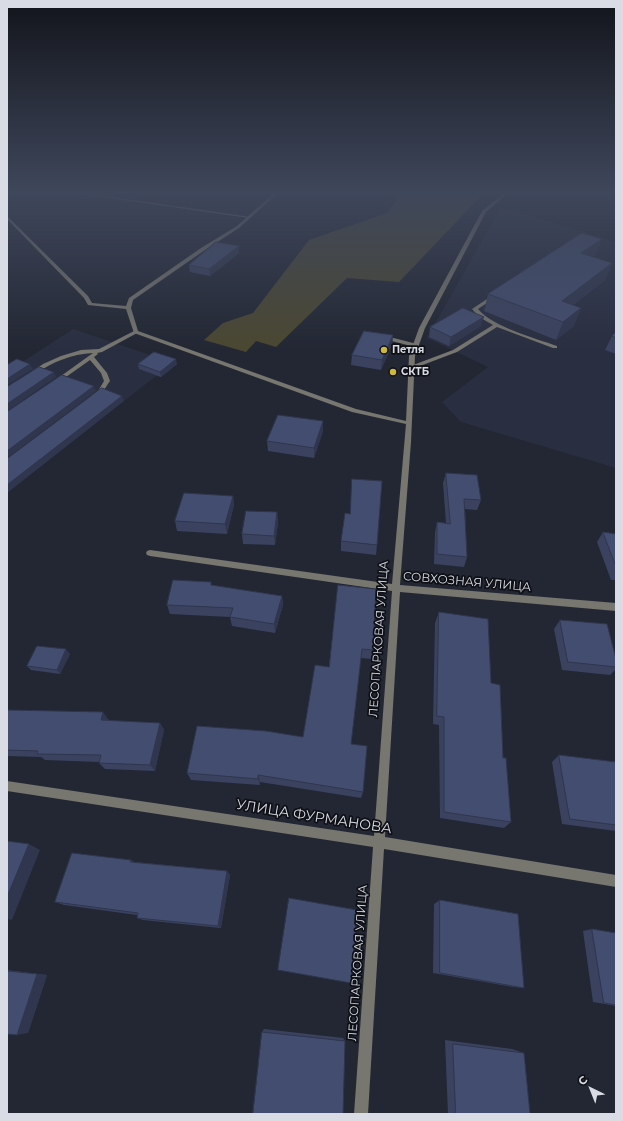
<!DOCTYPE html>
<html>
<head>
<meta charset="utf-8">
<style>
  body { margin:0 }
  #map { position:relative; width:623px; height:1121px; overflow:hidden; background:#232733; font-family:Montserrat,sans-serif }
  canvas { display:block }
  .frame { position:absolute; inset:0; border:8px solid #d9dce4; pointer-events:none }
  .north { position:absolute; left:571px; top:1069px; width:40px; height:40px; -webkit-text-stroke:3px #0e1016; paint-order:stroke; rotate:317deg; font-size:11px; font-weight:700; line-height:16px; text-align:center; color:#d9dce4 }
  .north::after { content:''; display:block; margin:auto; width:14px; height:18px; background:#d9dce4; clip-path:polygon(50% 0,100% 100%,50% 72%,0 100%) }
</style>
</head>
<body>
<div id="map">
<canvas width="623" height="1121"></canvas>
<div class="frame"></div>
<div class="north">С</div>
</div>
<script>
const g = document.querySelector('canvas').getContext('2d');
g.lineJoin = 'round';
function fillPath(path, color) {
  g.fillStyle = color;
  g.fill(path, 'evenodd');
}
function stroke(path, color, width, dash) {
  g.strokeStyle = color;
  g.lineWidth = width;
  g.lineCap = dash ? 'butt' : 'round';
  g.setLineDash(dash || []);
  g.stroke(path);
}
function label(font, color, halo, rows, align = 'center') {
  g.font = font + ' Montserrat,sans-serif';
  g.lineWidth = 3.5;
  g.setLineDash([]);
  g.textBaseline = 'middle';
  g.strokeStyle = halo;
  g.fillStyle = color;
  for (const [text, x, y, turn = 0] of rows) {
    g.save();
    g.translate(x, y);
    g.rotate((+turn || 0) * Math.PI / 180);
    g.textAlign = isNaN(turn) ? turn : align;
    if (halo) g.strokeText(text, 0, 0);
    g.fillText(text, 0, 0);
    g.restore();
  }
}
fillPath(new Path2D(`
  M501 207 616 242V468L461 422 442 402 488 367 427 338Z
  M73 329 177 364 161 377 156 376 7 493V372Z`), '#292e40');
fillPath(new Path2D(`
  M401 194H483L399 282 347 278 276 347 256 341 246 352 204 340 223 323 253 313 309 240 387 213Z`), '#4b4731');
fillPath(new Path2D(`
  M81 194H91L251 217 249 218Z
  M493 295 497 296 478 309C493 327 535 338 557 346V348H553L497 327 457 352 412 369H408V367L453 350 493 325 479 317 472 309Z
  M134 331 139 332 102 352 97 353 98 354 94 357 107 373 110 381C105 388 102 395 94 398L91 396 98 391 104 381 101 373 90 360 59 382 57 383 54 381 93 353C71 354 53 362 35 374L30 373 43 364 61 356 81 350 99 349Z
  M382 335 417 344 418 345 415 347 380 338V336Z`), '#77766f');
fillPath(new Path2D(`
  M273 194H277L239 228 205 250 133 300 131 308 138 331 356 409 406 421 409 356 419 328 482 211 503 194H507L486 212 425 328 415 356 411 442 400 585 616 603V611L400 592 385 837 616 875V887L384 849 368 1114H354L373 847 7 791V781L374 836 392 591 150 556 147 555 146 553 147 551 150 550 392 584 406 424 352 412 134 333 126 309 88 305 84 298 7 219V216L88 296 92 303 126 306 129 298 201 248 237 226Z`), '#77766f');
fillPath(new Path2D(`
  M239 246V253L210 276 190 272 189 265Z
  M596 255 593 257 612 263 605 280 573 305 574 326 556 340 484 311 488 294Z
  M481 326 449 346 429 337 430 327Z
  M616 332V354L605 350 612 336Z
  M393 335 392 345 381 370 351 365 352 355Z
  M138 364H177L161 377 139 369Z
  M323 421V431L314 458 268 451 267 441Z
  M446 473 481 500 477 510 465 509 467 557 464 567 434 564 435 532 437 522 446 523 443 483Z
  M233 496 234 505 227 534 177 531 175 521Z
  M277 512 278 522 275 545 243 544 242 534Z
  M603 532 616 534V580H611L597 542Z
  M341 541 377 545 376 555 341 551Z
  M212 585 282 596 283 605 275 633 232 626 230 617 170 614 167 605Z
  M338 585 373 650 371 659 361 658 351 744 363 792 361 798 260 782V785L191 780 187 773 303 737 329 667Z
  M439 612 491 683 503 758 511 822 504 828 440 818 439 725 433 724 435 623Z
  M560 620 616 659V669L610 675 562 670 554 629Z
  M70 654 60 674 31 670 27 666Z
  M7 710 109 720 108 721 160 723 164 730 155 771 105 769 99 763V762L45 760 41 757 7 756Z
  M559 755 616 762V831L562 824 552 762Z
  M131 860 134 862 227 871 230 875 221 928 143 920 137 918V915L64 905 55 902Z
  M440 900 524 988 513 987 433 973 434 904Z
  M592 929 616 933V1006L593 1002 583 931Z
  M7 970 47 975 28 1033 7 1034Z
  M264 1029 343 1038 345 1041 262 1032Z
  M445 1040 512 1049 524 1053 530 1114H448Z`), '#3a425f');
fillPath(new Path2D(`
  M602 239 596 255 575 270 581 253Z
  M239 246V253L210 276 209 269Z
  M612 263 605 280 555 318 562 301Z
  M581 308 574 326 556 340 563 322Z
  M484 317 481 326 449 346 451 337Z
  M393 335 392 345 381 370 382 360Z
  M176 359 177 364 161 377 160 372Z
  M30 364 33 369 7 385V379Z
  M54 372 56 377 7 411V404Z
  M94 386 96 391 7 458V451Z
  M122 396 124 401 7 493V485Z
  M323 421V431L314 458V448Z
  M233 496 234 505 227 534 225 524Z
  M277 512 278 522 275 545 274 536Z
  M282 596 283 605 275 633 274 624Z
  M66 649 70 654 60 674 57 670Z
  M103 712 109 720 107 727 101 720Z
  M160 723 164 730 155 771 150 765Z
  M258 775 260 782V785L258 779Z
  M29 844 40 850 12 920 7 919V897Z
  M227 871 230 875 221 928 218 926Z
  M37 974 47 975 28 1033 17 1035Z`), '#2f364e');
const building = new Path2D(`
  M582 233 602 239 581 253 612 263 562 301 581 308 563 322 488 294Z
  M216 242 239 246 209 269 189 265Z
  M463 308 484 317 451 337 430 327Z
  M364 331 393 335 382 360 352 355Z
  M616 332V338L612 336Z
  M154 352 176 359 160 372 138 364Z
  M17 359 30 364 7 379V365Z
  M39 367 54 372 7 404V387Z
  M62 375 94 386 7 451V412Z
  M102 388 122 396 7 485V459Z
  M278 415 323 421 314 448 267 441Z
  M446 473 477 475 481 500 464 499 467 557 437 554V522L450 524Z
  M352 479 382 481 377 545 341 541 345 513 350 514Z
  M184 493 233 496 225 524 175 521Z
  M246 511 277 512 274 536 242 534Z
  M603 532 616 534V566Z
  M173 580 211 582V585L282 596 274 624 230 617 233 608 167 605Z
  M338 585 376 589 373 650 362 649 351 744 367 746 363 792 258 775V779L187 773 197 726 266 731 303 737 315 665 329 667Z
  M439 612 488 619 491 683 500 685 503 758H506L511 822 444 812V717L437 716Z
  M560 620 607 624 616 659V667L568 662Z
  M37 646 66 649 57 670 27 666Z
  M7 710 103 712 101 720 160 723 150 765 99 763 101 755 37 754 38 751 7 750Z
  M559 755 616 762V825L570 819Z
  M7 841 29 844 7 897Z
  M72 853 131 860 130 862 227 871 218 926 137 918 138 913 55 902Z
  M289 898 357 910 351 983 278 970Z
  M440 900 518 914 524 988 440 973Z
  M592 929 616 933V1005L604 1003Z
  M7 971 37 974 17 1035 7 1034Z
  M262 1032 345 1041 343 1114H253Z
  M453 1044 524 1053 530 1114H456Z`);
fillPath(building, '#434d6f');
stroke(building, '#2f364e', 1);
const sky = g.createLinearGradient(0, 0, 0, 351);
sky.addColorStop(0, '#13151c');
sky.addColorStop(0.55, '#3f475b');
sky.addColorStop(1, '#3f475b00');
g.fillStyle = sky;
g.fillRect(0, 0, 623, 351);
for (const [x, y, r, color] of [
  [384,350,4,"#cfb837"],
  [393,372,4,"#cfb837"]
]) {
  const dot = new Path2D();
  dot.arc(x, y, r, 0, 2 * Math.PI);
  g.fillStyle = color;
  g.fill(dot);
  stroke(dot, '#0e1016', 1.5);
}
label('bold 10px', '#d9dce4', '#0e1016', [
  ["Петля",392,350],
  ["СКТБ",401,372]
], 'left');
label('12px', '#d9dce4', '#0e1016', [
  ["СОВХОЗНАЯ УЛИЦА",467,582,5],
  ["ЛЕСОПАРКОВАЯ УЛИЦА",379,639,-86],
  ["ЛЕСОПАРКОВАЯ УЛИЦА",358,963,-86]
]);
label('14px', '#d9dce4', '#0e1016', [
  ["УЛИЦА ФУРМАНОВА",314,817,9]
]);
</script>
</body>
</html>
